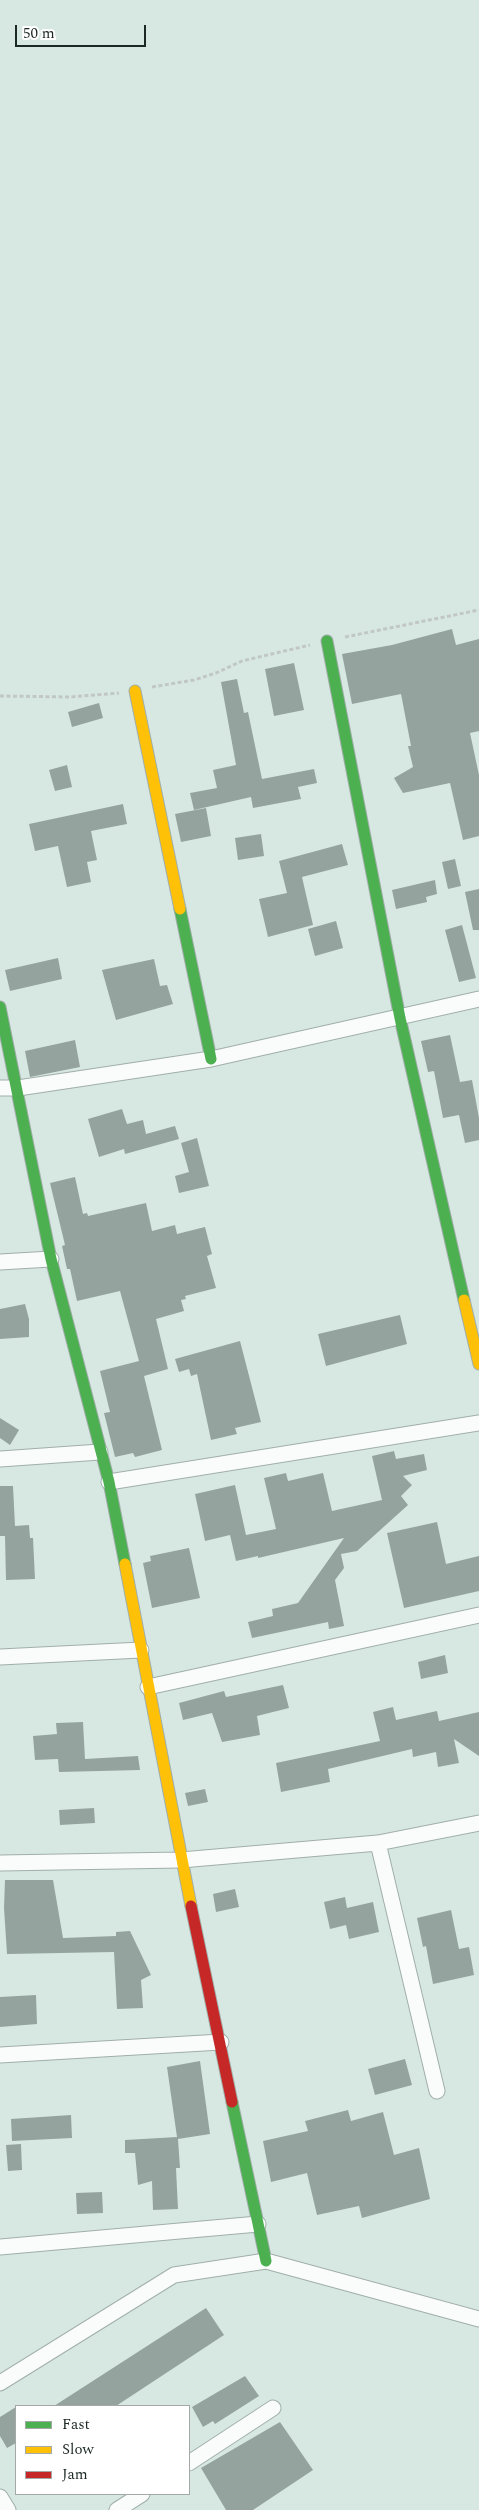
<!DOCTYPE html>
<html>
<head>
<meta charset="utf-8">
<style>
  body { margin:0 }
  #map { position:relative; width:479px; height:2510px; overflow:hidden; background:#d7e8e2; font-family:Spectral,serif }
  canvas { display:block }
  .legend { position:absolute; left:15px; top:2405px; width:175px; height:90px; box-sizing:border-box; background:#fff; border:1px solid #a4a9a7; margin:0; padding:6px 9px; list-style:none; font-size:15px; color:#1b2823 }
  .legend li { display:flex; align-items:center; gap:10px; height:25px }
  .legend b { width:25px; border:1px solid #a4a9a7 }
  .scale { position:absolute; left:15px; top:25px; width:131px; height:22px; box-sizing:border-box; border:2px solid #1b2823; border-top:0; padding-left:6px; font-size:15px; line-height:18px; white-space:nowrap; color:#1b2823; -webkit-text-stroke:4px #fff; paint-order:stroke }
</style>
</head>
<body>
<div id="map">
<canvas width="479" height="2510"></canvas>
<ul class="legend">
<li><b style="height:6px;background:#4caf50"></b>Fast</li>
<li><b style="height:6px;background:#ffc107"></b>Slow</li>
<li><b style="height:6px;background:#c62828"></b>Jam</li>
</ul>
<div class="scale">50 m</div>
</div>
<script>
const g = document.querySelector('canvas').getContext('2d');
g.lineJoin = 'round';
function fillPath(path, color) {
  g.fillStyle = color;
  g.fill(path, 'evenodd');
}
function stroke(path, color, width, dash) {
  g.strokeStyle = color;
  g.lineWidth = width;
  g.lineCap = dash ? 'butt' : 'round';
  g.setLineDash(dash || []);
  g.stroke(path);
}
fillPath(new Path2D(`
  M452 629 456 645 479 639V731L470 733 479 775V836L463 840 450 783 403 793 394 778 413 767 408 746H411L401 694 352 704 342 654 392 645Z
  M294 663 304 710 274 716 265 669Z
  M237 679 244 713 248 712 262 779 314 769 317 783 298 787 301 799 253 808 251 797 194 810 190 793 217 788 213 770 236 765 221 682Z
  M99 703 103 718 72 727 68 712Z
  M67 765 72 787 55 791 49 770Z
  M123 804 127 824 91 831 97 860 87 862 91 882 67 887 58 846 35 851 29 824Z
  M206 808 211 836 181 842 175 814Z
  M261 834 264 856 238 860 235 838Z
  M342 844 348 865 302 877 313 925 268 937 259 899 287 893 279 861Z
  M455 859 461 886 448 889 442 862Z
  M435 880 437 894 426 897 427 902 396 909 392 890Z
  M479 889V930H473L465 892Z
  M336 921 343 948 315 956 308 929Z
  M462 925 476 978 459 982 445 930Z
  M58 958 62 979 10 991 5 970Z
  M154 959 160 986 167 985 173 1004 116 1020 102 970Z
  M450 1035 460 1082 472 1080 479 1118V1140L465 1143 459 1115 443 1118 434 1071 428 1072 421 1041Z
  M75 1040 80 1067 30 1077 25 1051Z
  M122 1109 127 1124 143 1120 146 1134 175 1126 179 1139 125 1154 124 1149 99 1157 88 1119Z
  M197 1138 209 1186 179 1193 175 1176 189 1172 181 1143Z
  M75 1177 83 1214 87 1213 88 1216 146 1203 152 1231 175 1225 177 1234 205 1227 212 1254 207 1256 216 1288 185 1296 186 1299 181 1300 184 1311 156 1319 168 1369 144 1376 162 1450 135 1457 133 1453 115 1457 104 1413 110 1412 100 1371 139 1361 120 1291 77 1301 70 1269H67L62 1246 65 1245 50 1183Z
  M25 1304 29 1319V1337L0 1339V1309Z
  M400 1315 407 1344 326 1366 318 1334Z
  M240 1341 261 1422 235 1428 237 1434 211 1440 197 1374 191 1376 189 1369 179 1372 175 1359Z
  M0 1418 19 1430 10 1445 0 1438Z
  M394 1451 396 1459 424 1454 427 1470 403 1476 412 1485 401 1496 408 1505 357 1551 341 1554 344 1568 335 1580 344 1626 329 1629 328 1622 252 1638 248 1622 273 1616 272 1609 298 1603 344 1538 258 1558V1556L236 1561 230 1535 205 1541 195 1494 235 1485 246 1535 276 1529 264 1478 286 1473 288 1481 323 1473 332 1511 382 1500 372 1456Z
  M0 1486H13L15 1526 29 1525 30 1538H33L35 1579 6 1580 5 1536H0Z
  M437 1522 446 1564 479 1556V1591L404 1608 387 1533Z
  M189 1548 200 1598 152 1608 143 1563 151 1561 150 1556Z
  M445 1655 448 1673 421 1679 418 1662Z
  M283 1685 289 1708 257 1716 260 1735 222 1742 212 1713 183 1720 179 1703 224 1691 226 1697Z
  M393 1707 396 1720 437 1711 439 1721 479 1712V1756L454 1739 459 1763 438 1767 436 1752 413 1757 412 1749 328 1769 330 1782 281 1792 276 1763 380 1741 373 1712Z
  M83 1722 85 1759 138 1756 140 1770 59 1772 58 1759 35 1760 33 1736 57 1734 56 1723Z
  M205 1789 208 1802 188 1806 185 1793Z
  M94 1808 95 1823 60 1825 59 1810Z
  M5 1880H53L63 1938 116 1936V1932L130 1931 151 1975 141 1980 143 2008 117 2009 114 1952 7 1954 4 1908Z
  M235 1889 239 1907 216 1912 213 1894Z
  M345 1897 347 1908 373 1902 379 1932 349 1939 346 1925 330 1929 324 1902Z
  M451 1910 459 1949 469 1947 474 1975 433 1984 426 1946 423 1947 417 1918Z
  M36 1995 37 2024 0 2027V1997Z
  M405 2059 412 2085 375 2095 368 2069Z
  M200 2061 210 2134 178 2139 180 2168H176L178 2209 153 2210 152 2181 138 2185 135 2153H125V2140L177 2137 167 2067Z
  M348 2110 351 2121 383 2112 394 2155 419 2148 430 2199 362 2218 359 2206 317 2215 307 2173 271 2182 263 2141 308 2131 305 2121Z
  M71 2115 72 2138 12 2141 11 2119Z
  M21 2144 22 2170 8 2171 6 2145Z
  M102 2192 103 2213 77 2214 76 2193Z
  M206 2308 224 2335 116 2406H54Z
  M245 2376 259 2396 215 2424 213 2421 203 2427 192 2407Z
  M16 2407V2443L7 2448 0 2436V2417Z
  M280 2422 313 2470 253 2510H226L201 2468Z`), '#95a39e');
const street = new Path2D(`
  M0 1088H18L211 1059 479 999
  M0 1262 51 1259
  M0 1459 100 1452
  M109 1482 479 1423
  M0 1657 141 1650
  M148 1687 479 1615
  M378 1843 437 2091
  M0 1863 181 1860 378 1843 479 1823
  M0 2055 221 2042
  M0 2247 258 2224
  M0 2383 174 2275 266 2261 479 2319
  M189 2463 273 2408
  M0 2497 8 2510
  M117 2510 142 2494`);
const fast = new Path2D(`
  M327 641 400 1018 464 1300
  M180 909 211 1059
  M0 1007 51 1259 109 1482 125 1564
  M232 2102 266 2261`);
const slow = new Path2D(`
  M135 691 180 909
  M464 1300 479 1364
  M125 1564 191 1906`);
const jam = new Path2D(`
  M191 1906 232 2102`);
stroke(street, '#a1aea9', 17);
stroke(fast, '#a1aea9', 13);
stroke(slow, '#a1aea9', 13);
stroke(jam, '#a1aea9', 13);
stroke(new Path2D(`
  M345 637 479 610
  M152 687 194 680 216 673 242 661 310 645
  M0 696 70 697 119 693`), '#c1c7c5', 3, [4, 2.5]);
stroke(street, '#f9fcfb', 15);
stroke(fast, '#4caf50', 11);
stroke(slow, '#ffc107', 11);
stroke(jam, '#c62828', 11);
</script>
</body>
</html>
